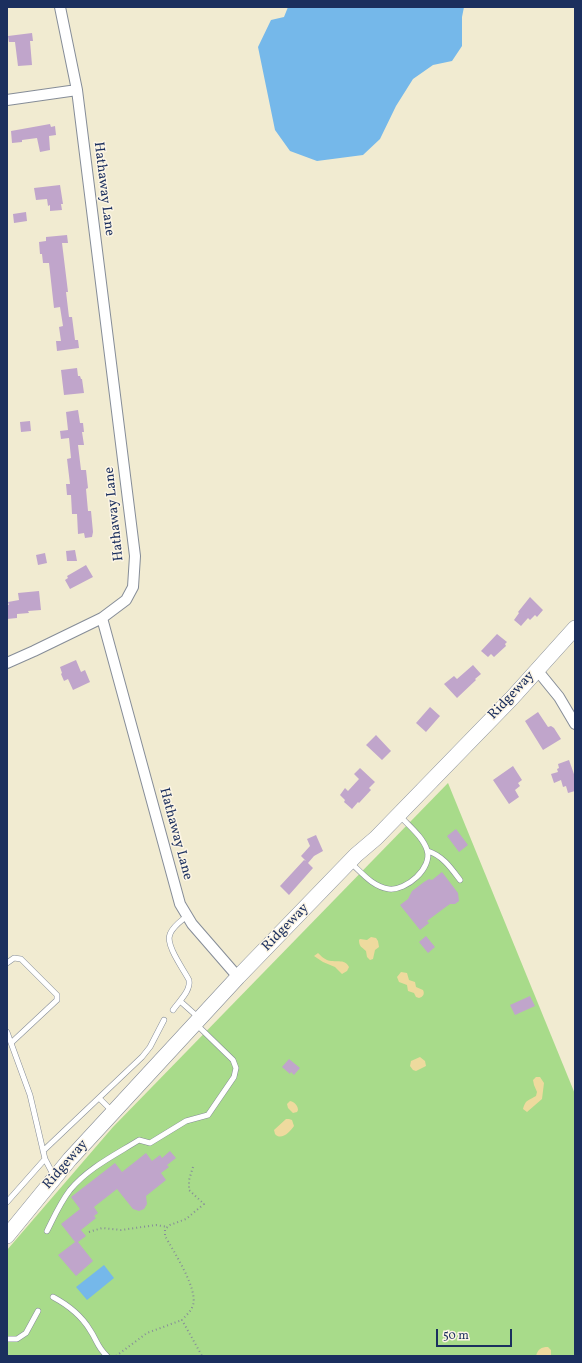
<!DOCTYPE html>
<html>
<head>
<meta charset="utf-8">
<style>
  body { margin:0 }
  #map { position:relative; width:582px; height:1363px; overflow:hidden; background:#f1ebd1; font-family:Vollkorn,serif }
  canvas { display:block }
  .frame { position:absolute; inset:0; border:8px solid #1b2f5e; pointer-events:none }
  .scale { position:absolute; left:436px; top:1329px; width:76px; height:18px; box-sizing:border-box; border:2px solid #1b2f5e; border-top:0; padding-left:5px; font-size:12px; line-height:14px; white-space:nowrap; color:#1b2f5e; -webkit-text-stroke:3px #fcf5e5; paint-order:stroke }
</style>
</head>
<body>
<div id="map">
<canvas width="582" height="1363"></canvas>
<div class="frame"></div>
<div class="scale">50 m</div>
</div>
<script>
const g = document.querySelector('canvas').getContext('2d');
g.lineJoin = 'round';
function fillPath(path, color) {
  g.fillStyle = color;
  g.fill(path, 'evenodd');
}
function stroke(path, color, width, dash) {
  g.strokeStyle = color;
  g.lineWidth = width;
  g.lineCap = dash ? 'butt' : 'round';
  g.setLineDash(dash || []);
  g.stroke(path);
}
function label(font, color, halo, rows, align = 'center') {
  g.font = font + ' Vollkorn,serif';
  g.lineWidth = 3;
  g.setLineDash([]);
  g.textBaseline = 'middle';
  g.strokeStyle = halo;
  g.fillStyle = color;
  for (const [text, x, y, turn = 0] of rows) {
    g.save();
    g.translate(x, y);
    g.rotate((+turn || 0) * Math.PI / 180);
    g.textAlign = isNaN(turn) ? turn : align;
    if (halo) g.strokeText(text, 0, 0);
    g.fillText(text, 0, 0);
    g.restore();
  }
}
fillPath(new Path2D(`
  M448 783 575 1094V1356H7V1250L113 1127Z`), '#a8db8a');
fillPath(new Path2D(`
  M371 937 376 938 378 941 379 947 375 950 373 959 370 960 367 957 366 951C362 947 359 947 359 940L360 939 367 940Z
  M318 953C321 956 323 958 327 960 334 963 345 958 349 967L347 971 342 974 335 967 323 962 314 956Z
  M401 972 407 973 409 980 415 982 416 987 423 990C425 994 423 997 419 998L416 997 414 993 408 991 407 985 399 982 397 977Z
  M420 1057 425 1061 426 1066 416 1071 413 1070 410 1066 411 1061Z
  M536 1077H540L544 1083 542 1099 527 1112 523 1109C526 1099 528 1101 536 1096L537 1092 534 1085 533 1080Z
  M290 1101C295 1102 298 1106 298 1110L297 1112 293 1113 288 1108 287 1104Z
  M286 1119H289L292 1120 294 1126C290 1132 281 1141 275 1134L274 1130Z
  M548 1347 551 1350V1356H536C538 1349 541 1347 548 1347Z`), '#eeda9e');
fillPath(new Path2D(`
  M288 7H464L462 17V46L452 61 433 65 413 79 396 106 380 139 363 155 317 161 290 151 275 130 258 47 271 20 284 17Z
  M104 1265 114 1278 87 1300 76 1287Z`), '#75b8ea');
fillPath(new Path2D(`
  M32 33 33 41H30L32 65 18 66 15 42H9L8 36Z
  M50 124 51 127 55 126 56 135 49 136 50 150 40 152 37 138 22 140V142L12 143 11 131Z
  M60 185 63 204H61L62 210 50 211V205L48 206 47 199 36 200 34 188Z
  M26 212 27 221 14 223 13 214Z
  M67 235 68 243H62L68 292H66L69 317H72L75 340H78L79 348 57 351 56 341H61L59 327 63 326 60 307 54 308 49 263H43L42 254H40L39 242 46 241V237Z
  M77 368 78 376H80L81 379H82L84 393 64 395 61 370Z
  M78 410 80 423H83L84 432H82L84 445H78L81 470H86L88 488 86 489 88 511H91L93 532 92 537 85 538 84 533 78 534 77 514H72L71 495H67L66 484H70L67 459 71 458 69 438 61 439 60 431 68 430 66 412Z
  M30 421 31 431 21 432 20 422Z
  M75 550 77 561H67L66 551Z
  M45 553 47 563 38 565 36 555Z
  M86 565 93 577 70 589 65 580 68 578 67 576Z
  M39 591 41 610 28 611 29 613 17 614V618L7 619V605H9L8 602 19 600 18 593Z
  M530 597 543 610 537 617 535 615 530 620 528 618 521 626 514 620 519 613 518 612Z
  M497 634 507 642 505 644 506 646 494 657 491 654 488 657 481 651Z
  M76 660 81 672 85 670 90 682 73 690 68 679 64 681 61 674 62 673 60 667Z
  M473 665 481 674 475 679 476 680 457 698 444 684 454 676 457 679Z
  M430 707 440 716 426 732 416 723Z
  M538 712 548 727 551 726 554 728 561 739 543 750 525 721Z
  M376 735 391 751 382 760 366 745Z
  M569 760 575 777V791L568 793 566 786 563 787 561 780 554 783 551 774 558 772 557 769 559 768 558 764Z
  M513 766 522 780 518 783 520 786 515 790 519 797 509 804 493 780Z
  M360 768 375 782 369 788 371 790 359 803 358 802 352 809 344 802 345 800 340 795 345 788 348 791 359 779 354 774Z
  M456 829 468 845 459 852 447 836Z
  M316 835 323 851 314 856 308 863 313 868 289 895 280 886 304 860 306 861 301 856 310 846 307 839Z
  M442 872 458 893 459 901 455 904H450L443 909 427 921 429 923 420 930 400 905 408 899 412 891 424 882 429 879 432 880Z
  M426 936 435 947 428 953 419 942Z
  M530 996 535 1006 515 1015 510 1005Z
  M289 1059 300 1068 294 1075 291 1072 290 1074 282 1067Z
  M170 1151 176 1158 167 1165 169 1167 161 1173 166 1180 146 1196 147 1204 144 1209 139 1211 133 1209 117 1189 94 1207 98 1213 94 1216 96 1218 81 1230 86 1236 78 1242 93 1261 76 1276 58 1255 75 1242 61 1224 80 1209 71 1197 115 1163 122 1172 146 1153 152 1161 160 1155 162 1158Z`), '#c0a5cb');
const lane = new Path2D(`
  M428 851C443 856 451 868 460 880
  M351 863C362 873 373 887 389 889 406 891 433 868 427 850 423 837 409 826 400 816
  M7 963 14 958 21 959 57 995V1000L11 1043
  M180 1001 199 1018
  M173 1010C179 1001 191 991 189 980 184 970 165 945 170 934 173 926 181 921 187 916
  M7 1032 30 1095 45 1159 54 1176
  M99 1098 112 1111
  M43 1151 142 1057 150 1047 164 1020
  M7 1202 45 1159
  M47 1231C54 1217 60 1203 70 1190 88 1168 115 1155 139 1140L150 1143 186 1121 208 1115 234 1077 236 1068 233 1060 196 1024
  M53 1297C68 1305 81 1315 90 1330 97 1340 97 1347 107 1356
  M7 1339H17L26 1333 38 1311`);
const street = new Path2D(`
  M7 100 77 90
  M102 618 180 904 192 924 238 977
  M7 663 34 651 102 618 126 600 133 587 135 556 77 90 60 7
  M537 670 559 697 575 724`);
const secondary = new Path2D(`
  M7 1236 70 1159 238 977 356 855 376 838 512 698 575 628`);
stroke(lane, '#868d98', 6);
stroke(street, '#868d98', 12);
stroke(secondary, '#868d98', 16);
stroke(new Path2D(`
  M193 1167 189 1180V1190L204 1204 186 1219 170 1225 165 1229V1236C174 1252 198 1289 193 1305 191 1312 186 1315 182 1320L202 1356
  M89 1232 102 1228 121 1230 156 1225 168 1227
  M116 1356 147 1333 182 1320`), '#868d98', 2, [1, 3]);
stroke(lane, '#fff', 5);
stroke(street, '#fff', 10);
stroke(secondary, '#fff', 15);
label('14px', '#1b2f5e', '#fcf5e5', [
  ["Hathaway Lane",103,189,83],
  ["Hathaway Lane",115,514,-96],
  ["Ridgeway",512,696,-47],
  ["Hathaway Lane",175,834,75],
  ["Ridgeway",286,928,-46],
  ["Ridgeway",66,1165,-49]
]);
</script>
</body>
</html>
